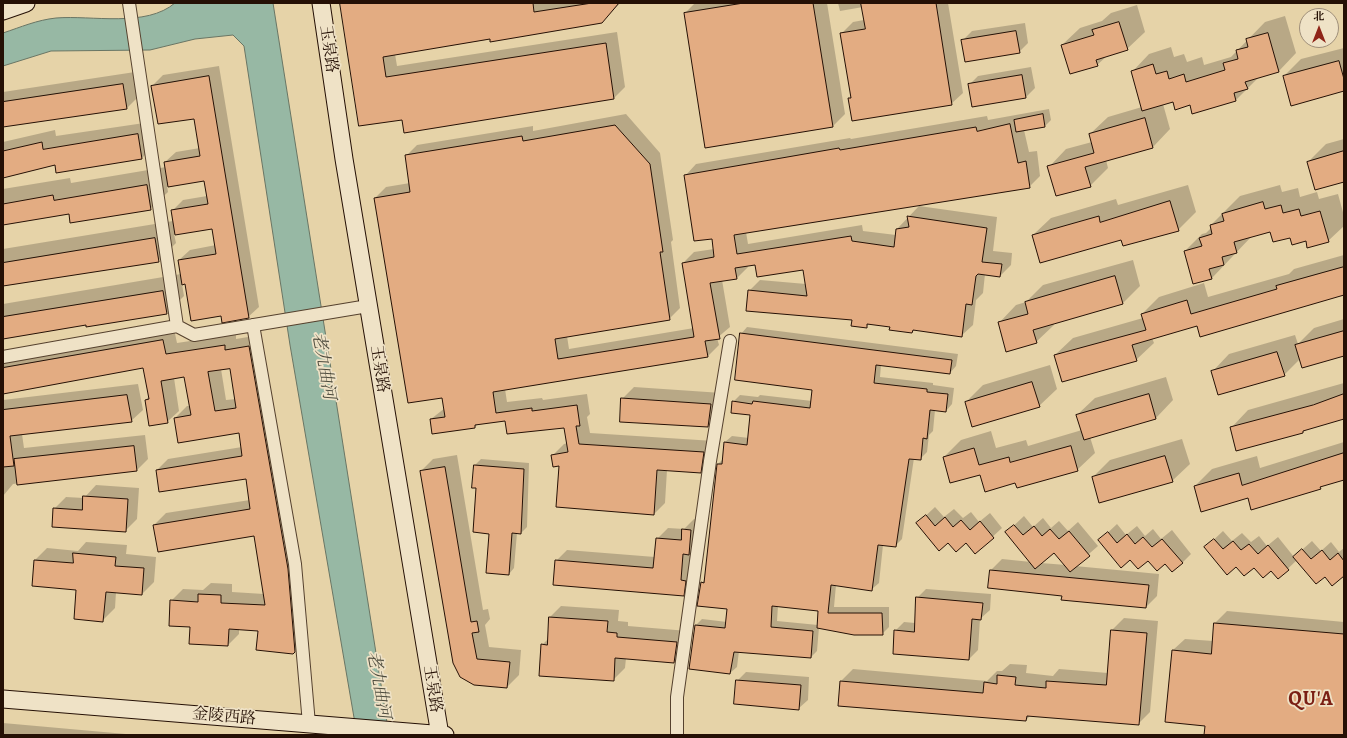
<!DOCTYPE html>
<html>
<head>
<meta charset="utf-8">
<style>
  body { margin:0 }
  #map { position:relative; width:1347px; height:738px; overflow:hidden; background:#e6d3a8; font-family:Alegreya,"Noto Serif SC",serif }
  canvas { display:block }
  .frame { position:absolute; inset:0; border:4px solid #251005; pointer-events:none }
  .north { position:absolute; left:1299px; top:8px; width:40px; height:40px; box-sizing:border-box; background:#efe2c6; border:1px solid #9e8e79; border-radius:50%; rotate:0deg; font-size:11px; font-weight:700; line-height:16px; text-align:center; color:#251005 }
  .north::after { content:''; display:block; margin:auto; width:14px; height:18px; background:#8f2418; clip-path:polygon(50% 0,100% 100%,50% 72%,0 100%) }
</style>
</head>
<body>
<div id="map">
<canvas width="1347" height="738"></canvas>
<div class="frame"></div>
<div class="north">北</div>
</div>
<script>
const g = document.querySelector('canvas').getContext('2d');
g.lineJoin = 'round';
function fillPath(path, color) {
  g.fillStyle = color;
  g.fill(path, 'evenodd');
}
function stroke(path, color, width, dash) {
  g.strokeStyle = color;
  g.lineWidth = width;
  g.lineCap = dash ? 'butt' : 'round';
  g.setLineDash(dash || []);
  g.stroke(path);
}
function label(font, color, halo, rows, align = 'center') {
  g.font = font + ' Alegreya,"Noto Serif SC",serif';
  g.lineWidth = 3.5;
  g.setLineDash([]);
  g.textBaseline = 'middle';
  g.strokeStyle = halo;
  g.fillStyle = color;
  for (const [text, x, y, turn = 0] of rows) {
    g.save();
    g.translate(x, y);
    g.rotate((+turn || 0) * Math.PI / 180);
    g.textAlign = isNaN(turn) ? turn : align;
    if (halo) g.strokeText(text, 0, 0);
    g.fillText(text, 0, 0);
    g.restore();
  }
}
const water = new Path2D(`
  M175 3H273L389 735H357L290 345 244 46 233 35 195 39 150 50 51 51 3 66V33C21 27 37 20 56 18 92 15 146 28 175 3Z`);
fillPath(water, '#97b8a4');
stroke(water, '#697564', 1);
fillPath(new Path2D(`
  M341 3H620L602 22 395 54 397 66 617 32 625 87 614 98 403 119Z
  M695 3H827L845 114 833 126 685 13Z
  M838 3H948L963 93 951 104 849 99 852 96 842 33 853 22 864 20 863 7 840 11Z
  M1137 5 1145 32 1127 49 1107 56 1097 65 1062 45 1080 28 1102 21 1111 13Z
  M1285 16 1296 53 1279 71 1259 77 1236 100 1193 112 1190 104 1173 101 1163 104 1170 129 1153 147 1106 160 1108 168 1090 186 1049 167 1066 149 1092 142 1090 134 1108 117 1142 107 1132 72 1149 54 1171 47 1174 57 1184 54 1187 62 1202 57 1204 65 1231 57 1265 22Z
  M1025 23 1028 43 1019 52 963 40 972 31Z
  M1344 48V90L1284 76 1301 59Z
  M219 66 259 307 248 317 222 315 186 283 182 284 184 296 167 313 87 324 3 338V304L181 274 179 260 190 250 216 245 213 228 174 234 176 243 158 261 3 286V249L173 221 172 211 183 200 207 196 205 180 167 186 168 192 150 209 70 212 3 224V189L70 178 71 183 166 167 165 162 176 152 200 148 195 117 152 86 163 75Z
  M1031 67 1035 88 1026 97 973 106 969 85 978 76Z
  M135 72 139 96 127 108 3 126V92Z
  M1049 109 1051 120 1045 126 1024 130 1029 152 1037 151 1040 176 1029 187 746 232 748 244 862 225 863 231 896 235 897 229 919 206 997 217 993 251 1012 253 1011 265 1000 276 985 274 983 293 976 300 973 325 961 336 915 330 912 332 891 326 869 324 866 327 853 319 749 291 760 280 806 284 804 269 755 264 747 265 748 267 737 278 722 280 730 327 717 338 719 345 708 356 505 389 507 402 542 398 543 400 587 394 590 414 587 417 590 433 714 441 711 461 700 472 667 470 665 503 654 514 560 465 553 455 564 444 568 443 565 427 506 420 478 424 475 427 431 419 445 408 443 397 375 198 386 187 410 183 406 156 417 145 533 126V131L626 114 660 153 673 240 671 242 680 308 669 319 567 336 569 349 694 328 683 263 694 252 714 249 712 238 685 176 696 164 850 138 851 139 987 116 988 120Z
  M151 122 155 145 141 159 56 164 3 172V142L55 130 56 136Z
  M1344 139V181L1308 162 1326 144Z
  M1188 185 1196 212 1178 230 1122 239 1033 235 1051 218 1116 199 1118 205Z
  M1280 185 1282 192 1298 188 1300 197 1317 192 1319 199 1338 194 1344 216V226L1328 241 1306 240 1271 231 1252 236 1212 278 1193 283 1185 251 1202 234 1206 233 1211 228V225L1240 196Z
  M1344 255V294L1198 325 1152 338 1154 343 1136 360 1055 355 1073 338 1143 318 1142 314 1159 297 1204 283 1208 297 1289 274 1294 269Z
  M1133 260 1140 286 1123 303 1053 323 1054 325 1036 342 999 323 1016 305 1026 302 1043 285Z
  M1344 319V355L1300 359 1284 375 1212 372 1229 354 1295 335 1298 344 1314 328Z
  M747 327 958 354 956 366 950 373 881 365 880 377 933 383V385L954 388 952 404 946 411 935 410 933 431 929 435 927 452 920 459 914 458 902 539 895 546 883 545 879 583 872 589 836 585 834 607H889V627L882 634 819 627 817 651 811 657 739 651 737 667 730 673 696 625 702 619 727 622 728 609 702 583 705 579 718 464 723 459 725 442 732 436 749 438 752 414 733 402 740 395 758 397 760 395 812 401 813 389 741 334ZM778 606 819 610 818 625 777 621Z
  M174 329 177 343 236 334V339L260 335 306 639 293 653 259 630 239 629V634L228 645 191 626 171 601 183 589 203 590 211 583 232 584V592L264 594 255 535 154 525 166 513 250 500 246 477 157 470 168 459 242 447 240 432 175 418 187 406H190L185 376 174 378 179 411 167 422 146 400 149 396 144 367 3 393V360ZM231 368 236 399 226 400 221 369Z
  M1050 365 1057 389 1039 406 966 402 983 385Z
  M1166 377 1173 400 1156 418 1090 437 1095 453 1077 470 1016 482 981 474 944 457 961 440 991 431 996 448 1026 440 1028 446 1082 430 1077 415 1095 398Z
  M1344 383V418L1306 429 1303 432 1231 428 1248 410Z
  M138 384 143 410 131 421 22 434 24 448 145 435 148 459 137 470 13 484 3 496V400Z
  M634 387 722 393 720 414 708 426 622 399Z
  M1182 439 1190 464 1172 481 1093 477 1110 460Z
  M1344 442V479L1325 484 1320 488 1248 497 1195 486 1212 469 1257 456 1260 468Z
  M457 455 483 610 488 609 490 619 485 625 489 647 521 650 519 675 507 687 474 684 421 471 433 459Z
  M481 459 529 463 527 527 521 533H517L514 568 509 574 490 533 477 487 475 465Z
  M96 485 139 488 137 519 125 531 54 509 66 497 84 498Z
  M935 507 944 517 954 509 963 518 971 512 979 522 990 513 1002 528 975 553 966 542H948L918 523Z
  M1024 516 1033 527 1043 518 1051 528 1059 521 1068 531 1078 522 1098 546 1075 566 1159 574 1157 596 1146 607 1063 595 991 570 1002 559 1031 562 1006 533ZM1054 551 1066 565 1041 563Z
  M694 519 702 520 694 584 683 595 556 561 567 550 655 557 657 539 668 528 684 529Z
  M1117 524 1126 535 1137 526 1145 536 1153 529 1161 539 1172 530 1191 554 1182 563 1131 559 1100 540Z
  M1223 531 1232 541 1242 533 1251 542 1259 536 1267 546 1278 537 1294 557 1312 541 1321 551 1331 542 1339 552 1344 548V578L1342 576H1325L1297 560 1278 578 1271 569 1254 566H1236L1206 547Z
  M86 542 127 545 126 554 156 557 154 582 142 594 116 592 115 608 103 620 77 589 35 560 47 548 78 551Z
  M926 589 991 594 990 610 980 619 978 650 969 659 895 631 904 622 915 623 917 598Z
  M561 606 619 610 618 621 628 622V626L688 631 685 650 674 662 626 658 625 668 613 680 542 645 548 639 550 617Z
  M1227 611 1344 622V735H1205L1206 725 1173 650 1185 639 1213 641 1215 623Z
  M1124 618 1158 621 1150 712 1138 724 1031 715 1026 720 839 706 841 681 853 669 987 681 997 671H1002L1010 664 1027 665 1026 673 1053 676 1059 669 1108 673 1112 630Z
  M746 672 809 677 808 700 799 708 737 681Z
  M3 723 137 735H3Z`), '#0003');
const building = new Path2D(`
  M340 3H533L534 12 592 3H619L602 23 490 42V39L383 57 386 77 606 43 614 99 404 133 402 120 359 126Z
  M744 3H813L833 127 705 148 684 13Z
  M861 3H936L952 105 852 121 848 98H851L840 33 865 29Z
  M1119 22 1128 50 1096 60 1098 66 1070 74 1061 45 1094 35 1092 30Z
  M1016 31 1020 53 965 62 961 40Z
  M1268 33 1279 72 1245 82 1248 89 1234 93 1236 101 1192 114 1190 105 1175 110 1173 102 1142 111 1131 71 1153 64 1156 74 1167 71 1169 79 1184 74 1186 82 1225 70 1223 63 1238 59 1236 50 1248 47 1246 39Z
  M1339 61 1344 79V91L1291 106 1283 76Z
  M1022 75 1026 98 972 107 968 84Z
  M209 76 249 318 222 323 221 316 191 321 185 284 182 285 178 260 216 254 212 229 175 235 171 210 208 204 204 181 168 187 164 162 200 156 194 119 158 124 151 86Z
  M123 84 127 109 3 127V102Z
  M1043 114 1045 127 1016 132 1014 120Z
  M1145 118 1153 148 1085 167 1091 187 1056 196 1047 166 1094 153 1089 134Z
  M1010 124 1018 163 1026 161 1030 188 734 235 737 254 851 236 852 241 894 247 896 229 909 227 907 216 987 228 982 262 1002 264 1000 277 978 274 976 276 972 305 966 304 962 337 913 330 912 333 889 330 890 327 867 324V328L851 326 852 320 746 311 748 290 807 296 803 270 757 277 755 265 735 268 737 279 710 283 720 339 705 341 708 357 493 392 496 413 532 408V411L577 405 580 426H576L579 444 704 452 701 473 657 470 654 515 556 507 559 466 553 467 551 455 568 452 564 428 507 434 505 421 475 425V428L432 434 430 419 445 417 442 398 408 403 374 198 410 192 405 155 522 136 523 141 615 125 650 164 663 252H660L670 320 555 339 558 359 694 337 682 263 714 257 712 239 694 241 684 175 839 148 840 150 976 127 977 131Z
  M138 134 142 159 56 173 55 165 3 178V151L42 142 43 149Z
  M1344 151V182L1315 190 1307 162Z
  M147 185 151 210 70 223 69 214 3 225V204L53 195 54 200Z
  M1170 201 1179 231 1123 246 1121 240 1040 263 1032 235 1099 216 1100 222Z
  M1263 202 1265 209 1281 205 1283 213 1299 209 1301 216 1320 211 1329 242 1307 248 1306 241 1292 245 1290 238 1273 242 1270 232 1234 242 1237 253 1222 257 1224 265 1209 269 1212 279 1193 284 1184 251 1202 246 1199 238 1212 234 1210 225 1224 221 1222 214Z
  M155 238 159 262 3 286V263Z
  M1344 267V295L1200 337 1197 326 1132 345 1137 361 1062 382 1054 355 1146 330 1141 314 1187 300 1191 314 1277 289 1276 286Z
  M1115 276 1123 304 1033 330 1037 343 1006 352 998 322 1028 314 1025 302Z
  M163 291 167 314 86 327V325L3 339V317Z
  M1344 331V356L1302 368 1295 345Z
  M740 333 952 360 950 374 876 365 874 383 927 389V392L948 394 946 412 930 410 927 439 923 438 921 460 909 459 896 547 878 545 872 591 831 585 828 613H882L883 635H854L817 628 818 611 772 606 771 627 813 631 811 658 734 652 730 674 689 669 695 625 725 628 727 609 697 606 701 582 704 583 717 464H722L724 442 747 445 750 415 731 413 732 401 752 404 753 401 810 408 812 390 735 380Z
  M163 340 166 354 225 345V350L249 346 288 569 295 652 293 654 256 650 258 631 229 629 228 646 189 644 190 627 169 626 170 600 198 602V594L221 595V603L265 605 254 536 158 552 153 525 250 509 246 479 159 492 156 470 242 456 239 433 178 443 174 418 191 415 184 377 161 381 168 423 149 426 145 400 149 399 143 368 3 394V368ZM230 369 236 408 215 411 208 372Z
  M1277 352 1285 376 1218 395 1211 371Z
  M1032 382 1040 407 972 427 965 402Z
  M1149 394 1156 419 1084 440 1076 415Z
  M1344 394V419L1303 431V433L1236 451 1230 427 1313 405Z
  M127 395 132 422 10 436 14 466 3 467V410Z
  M621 398 711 404 708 427 620 422Z
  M134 446 137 471 17 485 14 459Z
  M1071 446 1078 471 1017 488 1015 483 985 492 980 475 950 483 943 457 974 448 979 465 1009 457 1010 462Z
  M1344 453V480L1320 487 1321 489 1251 510 1248 498 1201 512 1194 486 1239 473 1242 485Z
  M1165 456 1173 482 1099 503 1092 477Z
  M474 465 524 469 521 534 512 533 509 575 486 573 489 534 473 532 476 488H472Z
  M445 467 471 622 477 621 479 632 472 633 477 659 510 662 507 688 474 685 460 677 453 663 420 471Z
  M83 496 128 499 126 532 52 527 53 508 82 510Z
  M926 515 935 526 945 517 953 527 961 520 970 530 980 521 994 538 975 554 966 543 956 552 948 543 939 551 916 523Z
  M1014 525 1023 535 1034 526 1042 536 1050 529 1059 539 1069 531 1090 556 1070 572 1054 553 1035 569 1005 532Z
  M682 529 691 530 689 555 683 554 681 580 686 581 684 596 553 585 555 560 653 568 656 538 681 540Z
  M1108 532 1117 543 1127 534 1135 544 1143 537 1152 547 1162 539 1183 563 1172 572 1165 564 1157 571 1148 561 1138 569 1130 560 1121 568 1098 540Z
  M1214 539 1223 549 1233 541 1241 550 1249 544 1258 554 1268 545 1289 570 1278 579 1271 571 1263 578 1254 568 1244 576 1236 567 1227 575 1204 547Z
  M1302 549 1311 559 1322 550 1330 560 1338 553 1344 561V576L1332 586 1325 577 1316 584 1293 557Z
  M73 553 116 557 115 566 144 568 142 595 106 592 103 622 74 619 76 590 32 586 34 560 73 563Z
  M990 570 1149 585 1146 608 1061 600 1062 596 988 588Z
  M916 597 983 603 981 620 972 619 969 660 893 654 894 630 914 632Z
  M549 617 608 621 607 632 617 633V637L677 642 674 663 615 658 614 681 539 676 541 644 547 645Z
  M1214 623 1344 634V735H1204L1205 726 1165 722 1172 650 1211 654Z
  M1111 630 1147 633 1139 725 1027 716 1026 721 838 706 840 681 983 693 984 682 997 684V675L1016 677 1015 685 1046 688V681L1106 685Z
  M736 680 801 685 799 710 734 704Z`);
fillPath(building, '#e3ac82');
stroke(building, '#251005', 1);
const street = new Path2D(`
  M129 3 177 326
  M253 325 295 564 309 724
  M3 357 177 326 194 335 368 306
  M677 735V697L710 461 730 341`);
const secondary = new Path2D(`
  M321 3 344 159 440 735
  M3 11 26 3
  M3 699 445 735`);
stroke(street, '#55412e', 14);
stroke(secondary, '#251005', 19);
stroke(street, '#efe2c6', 12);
stroke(secondary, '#efe2c6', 17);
label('16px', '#251005', '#efe2c6', [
  ["玉泉路",328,49,82],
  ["玉泉路",379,369,81],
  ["玉泉路",432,689,81],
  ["金陵西路",224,717,5]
]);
label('italic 17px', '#4d4b3d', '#efe2c6', [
  ["老九曲河",323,366,80],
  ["老九曲河",378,685,80]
]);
g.letterSpacing = '1px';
label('bold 20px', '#7a1f14', '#efe2c6', [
  ["QU'A",1311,700]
]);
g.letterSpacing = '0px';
</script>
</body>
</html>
